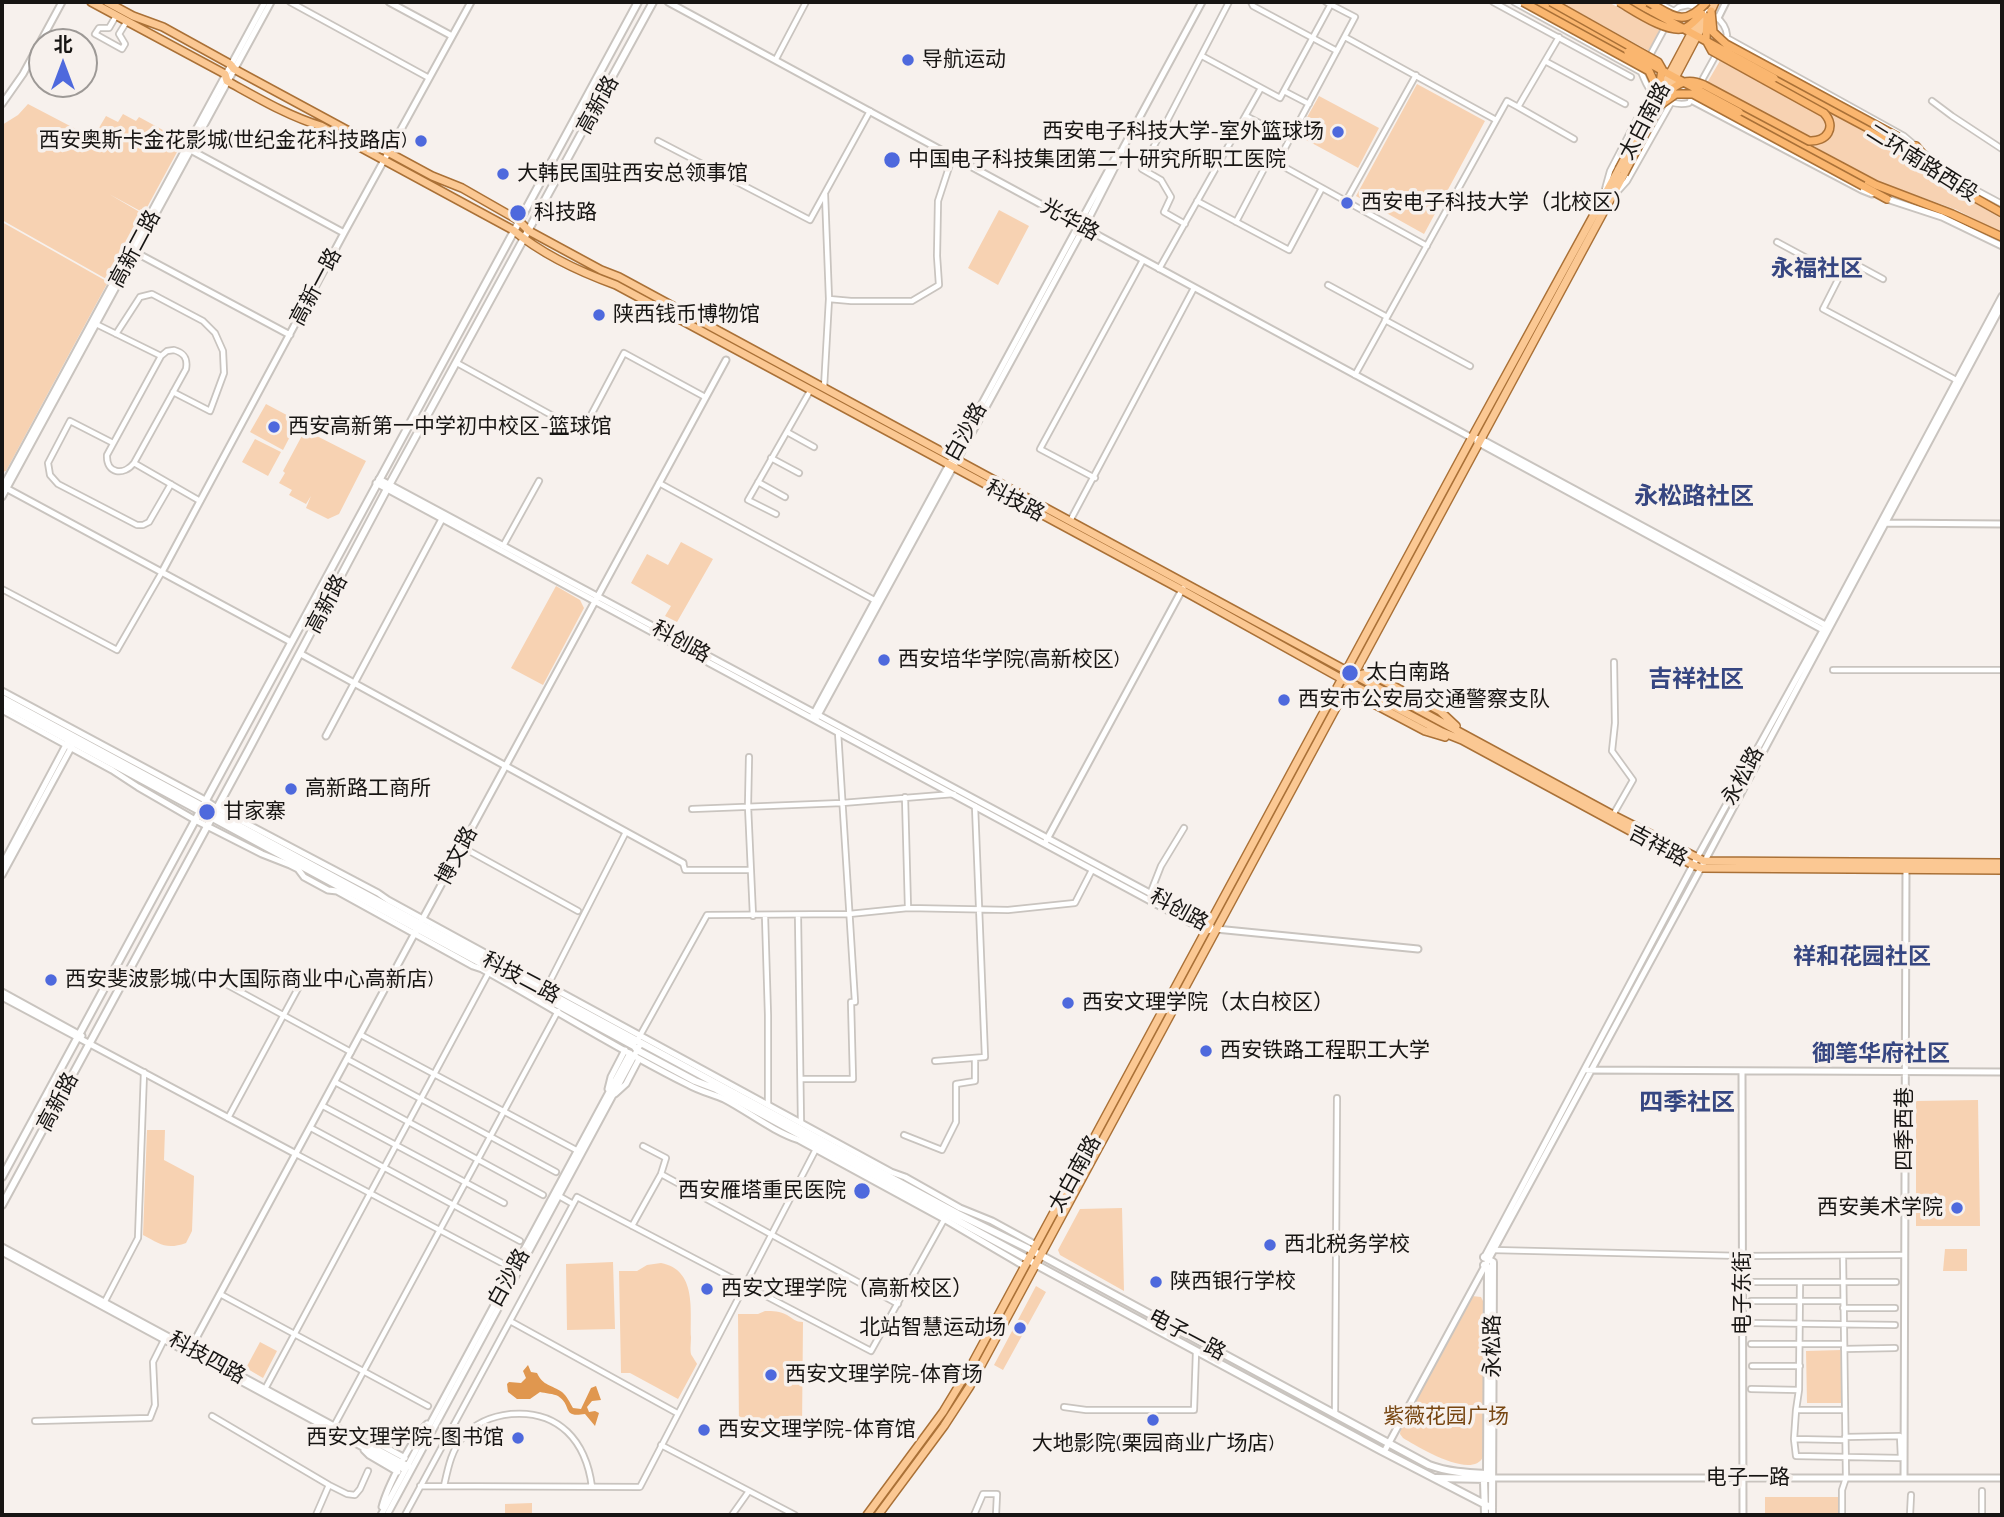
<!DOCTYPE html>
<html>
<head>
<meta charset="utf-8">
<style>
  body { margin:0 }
  #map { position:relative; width:2004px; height:1517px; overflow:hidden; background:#f7f1ed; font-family:Raleway,"Noto Sans SC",sans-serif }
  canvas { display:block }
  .frame { position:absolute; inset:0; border:4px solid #171513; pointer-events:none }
  .north { position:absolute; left:28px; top:28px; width:70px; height:70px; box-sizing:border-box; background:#f7f1ed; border:2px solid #9d9996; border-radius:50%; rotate:0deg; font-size:19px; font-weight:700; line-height:28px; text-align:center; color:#171513 }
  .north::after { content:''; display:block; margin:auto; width:24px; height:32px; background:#4e69dd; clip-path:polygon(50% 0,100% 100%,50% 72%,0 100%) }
</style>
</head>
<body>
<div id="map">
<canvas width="2004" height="1517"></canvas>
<div class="frame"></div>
<div class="north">北</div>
</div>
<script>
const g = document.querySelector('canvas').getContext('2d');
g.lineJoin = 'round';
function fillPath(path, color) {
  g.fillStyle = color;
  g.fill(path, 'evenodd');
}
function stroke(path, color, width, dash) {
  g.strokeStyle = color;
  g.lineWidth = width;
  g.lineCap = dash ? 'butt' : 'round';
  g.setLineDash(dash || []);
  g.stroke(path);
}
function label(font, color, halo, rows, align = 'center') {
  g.font = font + ' Raleway,"Noto Sans SC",sans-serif';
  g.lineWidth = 7;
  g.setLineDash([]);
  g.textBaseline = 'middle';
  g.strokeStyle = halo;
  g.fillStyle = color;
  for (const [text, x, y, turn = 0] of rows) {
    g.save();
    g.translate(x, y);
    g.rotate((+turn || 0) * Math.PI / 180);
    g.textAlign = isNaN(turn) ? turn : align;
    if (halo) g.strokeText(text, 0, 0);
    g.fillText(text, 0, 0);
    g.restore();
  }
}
fillPath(new Path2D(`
  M1560 2H1608L1661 30 1649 51Z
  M1721 59 1823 115 1827 126 1825 134 1814 138 1808 137 1707 83Z
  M1417 84 1485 121 1424 234 1356 196Z
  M1319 96 1379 128 1358 168 1297 135Z
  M28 104 93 138 106 116 118 122 123 114 136 121 139 117 183 141 144 213 109 194 143 214 108 280 2 220V125L18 115Z
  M1829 112 1891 146 1951 189 2002 219V233L1957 210 1877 181 1810 144C1831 143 1837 131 1829 112Z
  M999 210 1029 226 998 285 968 268Z
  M2 222 108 282 6 471 2 472Z
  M266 404 298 421 283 450 250 432Z
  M305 430 366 461 339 514 328 519 306 508 311 496 306 504 289 495 292 490 279 483 285 473 283 471Z
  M255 439 281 452 268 476 242 462Z
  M681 542 713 559 677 622 665 616 671 606 631 583 647 554 668 565Z
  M556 586 580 600 584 608 543 685 511 668Z
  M1978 1100 1980 1226H1916V1101Z
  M147 1130H165L164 1160 194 1176 192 1231 186 1243C166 1250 160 1244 143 1235Z
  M1122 1208 1124 1291 1060 1255 1058 1250 1080 1209Z
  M1945 1249H1967V1271H1943Z
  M613 1262 615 1329 567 1330 566 1264Z
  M661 1263C697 1270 690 1310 691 1337 691 1342 690 1350 691 1354 691 1355 697 1363 697 1364L678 1399 630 1373H621L619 1271H637L647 1265Z
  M1036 1286 1046 1292 1003 1370 994 1365Z
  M1472 1296 1481 1297 1483 1301V1457C1472 1480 1418 1447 1403 1438L1400 1434 1401 1426 1467 1303Z
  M765 1311C773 1311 780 1311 787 1315 794 1319 795 1322 803 1322L802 1429C790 1431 773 1437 762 1434 753 1431 748 1429 739 1429L738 1314H758Z
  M260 1342 277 1351 263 1378 246 1368Z
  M1842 1350V1403H1807L1806 1351Z
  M1765 1497H1840L1839 1515H1765Z
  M532 1503V1515H505V1504Z`), '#f7d2b2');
fillPath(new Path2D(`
  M528 1365 531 1372 537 1373C543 1386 552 1385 562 1392 567 1396 570 1403 573 1408L581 1409 591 1388 596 1386 601 1400 592 1401 587 1407 589 1412 595 1411 599 1413 595 1426 585 1414C561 1418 573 1406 558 1396 554 1394 545 1393 540 1392L530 1399H517L508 1392 507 1384 509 1382 521 1383 526 1378 523 1371Z`), '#e0974f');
const minor = new Path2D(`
  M290 2 429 78
  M1251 2 1253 6 1337 51
  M1493 2 1631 77
  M1514 2 1641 72
  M1657 2 1674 11
  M1688 5C1705 9 1725 17 1727 35L1691 100 1689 103C1677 106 1661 101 1652 92 1647 88 1644 78 1641 72L1674 11 1679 7Z
  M116 16 109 28H99L95 34 122 49 125 44 119 34 127 21
  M1345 37 1496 120
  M1727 38 1904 136 1917 147
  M1202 56 1280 98 1332 2
  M776 59 806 2
  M1545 61 1625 104
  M1284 91 1309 104
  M1932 101 1952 116 2002 149
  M1518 107 1574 139
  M1246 116 1290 139
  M658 141 810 220 870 111
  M1927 155 1959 181 2002 204
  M1277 163 1427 246
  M1605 189 1610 171 1651 92
  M1618 191 1627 181 1671 103
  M1197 201 1289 250 1322 188
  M1346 201 1416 75
  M1236 222 1265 167 1277 163 1355 17 1326 2
  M1185 224 1164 212 1171 197 1161 180 1142 169 1229 2
  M1777 242 1840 276
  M1159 269 1261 88
  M1883 279 1848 260 1823 309 1960 382
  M1328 285 1387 317
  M829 299 851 301H912L939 285 937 256 938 201 953 155
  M1385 320 1470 366
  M96 324 161 356
  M116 334 140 297 152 294 203 321 215 333 223 351 224 373 210 411 173 392
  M174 350C184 353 188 358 186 369L134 463C124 476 106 474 107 455L161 356 167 351Z
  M457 363 582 432 624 353 705 397
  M1355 375 1507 101 1518 107 1559 37
  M824 388 829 299 825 194
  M787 432 814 447
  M113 443 70 421 48 463 50 475 58 484 137 525H143L149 522 171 484
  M771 458 799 473
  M134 463 200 501
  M1095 478 1040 449 1143 260
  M758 482 785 497
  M659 483 876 601
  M776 514 748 500 810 391
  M1070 521 1194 288
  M503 546 539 481
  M2 589 117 650 162 572
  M1833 670H2002
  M749 757 748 806 753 916
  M905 797 908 908
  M692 809 842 803 954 794
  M1613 815 1633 780 1612 751 1615 723 1614 662
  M462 847 578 911
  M683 863 685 870H751
  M1150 894 1161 866 1184 828
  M765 916 768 1015V1105
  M798 916 801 1123
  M224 983 351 1052
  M547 987 626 832
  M361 1035 578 1151
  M637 1041 707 915 849 914 908 908 1008 910 1075 903 1092 870
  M347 1059 556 1172
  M935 1061 985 1057 975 806
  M801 1079H853L851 1002H855L838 732
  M335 1082 543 1195
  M323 1106 504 1203
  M228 1118 302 981
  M311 1128 520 1241
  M904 1135 942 1150 956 1122V1084L975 1081V1058
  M296 1154 515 1270
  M661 1174 898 1304
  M559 1196 573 1204
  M632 1226 661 1174 666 1158 643 1146
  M1493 1250 1743 1256 1904 1255
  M1752 1282H1896
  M220 1294 428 1406
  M1751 1301H1843
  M103 1305 138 1238 144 1072
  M1843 1308H1895
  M510 1321 677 1413
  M1751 1323 1895 1325
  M1751 1344H1844
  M1844 1349 1895 1348
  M1752 1366H1800
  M265 1389 489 972
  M1751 1389 1799 1390
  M1064 1407 1086 1410H1194L1196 1352
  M1796 1410 1799 1390 1800 1282
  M1845 1410H1796L1794 1439 1796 1456 1901 1458 1900 1436 1845 1437
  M1335 1414 1337 1098
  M212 1416 329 1485 347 1494 355 1495 360 1489 368 1471
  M35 1421 150 1418 155 1405 153 1362 164 1340
  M334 1426 558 1011
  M1794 1439 1845 1440
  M661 1445 795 1515
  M420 1486 640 1487 816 1149
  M444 1486C448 1468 451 1451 463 1437 475 1423 493 1416 511 1414 559 1410 586 1441 592 1487
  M1982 1491V1515
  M316 1515 329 1485
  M405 1515 577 1197 871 1351 945 1218
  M732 1515 749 1491
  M974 1515 983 1494H997L996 1515
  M1842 1515V1490L1846 1478 1843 1256
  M1910 1515 1911 1495`);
const tertiary = new Path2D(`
  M389 2 452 36
  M668 2 1472 438 1481 439 1829 627
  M1695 7 1698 2
  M1718 18 1726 2
  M1691 100 1862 190 1872 194
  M2 104 23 74 62 2
  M187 148 344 233
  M1884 198 1942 217 2002 246
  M133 251 290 335
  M1477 442 1825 631
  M379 479 1211 926
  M376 483 1206 931 1216 929 1418 949
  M4 487 291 642
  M2 488 265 2
  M2 497 271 2
  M1884 523 2002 524
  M162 572 344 233 471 2
  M301 654 683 863
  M2 691 205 800 217 808 378 893 388 900 547 987 562 993 891 1172 905 1177 960 1208 992 1221 1036 1245
  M2 710 112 770 138 787 195 820 262 854 290 865 298 869 304 877 328 890 337 891 473 966 482 969C551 1007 618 1050 689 1085 700 1091 712 1094 724 1099 749 1112 772 1131 799 1140L944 1219 1024 1266
  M812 717 1115 158 1121 151
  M817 717 1089 218 1118 161 1123 148 1202 2
  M326 736 442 519
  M1046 841 1183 588
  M2 865 67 743
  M2 875 72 746
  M422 920 726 360
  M2 992 82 1036
  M2 997 296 1154
  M1587 1070 2002 1072
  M1742 1072 1743 1515
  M608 1089 611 1077 625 1050
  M615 1094 626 1084 639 1059
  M2 1247 410 1467
  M2 1252 405 1470
  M1484 1258 1693 865 1826 625 2002 296
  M188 1353 416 931
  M373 1445H381L405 1458
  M364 1450 369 1455 398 1472
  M1384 1452 1701 868 2002 305
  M1493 1478H2002
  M1904 1478 1906 868
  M382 1507C387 1487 413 1437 427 1424
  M381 1515 630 1053
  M387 1515 641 1043`);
const secondary = new Path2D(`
  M2 698 958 1214 1033 1251 1429 1465C1448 1472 1466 1473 1487 1474
  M2 704 634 1046 637 1050 695 1081 716 1089 1028 1259 1035 1264 1380 1450 1492 1508
  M2 1177 638 2
  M2 1205 249 749 387 489 653 2
  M1484 1257 1493 1262 1492 1515
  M1484 1265 1488 1267 1487 1474 1484 1481 1485 1515
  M1436 1478 1488 1479`);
const primary = new Path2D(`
  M91 2 225 74 227 81C258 98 288 116 321 126L513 230C542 254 580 272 616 285L1182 590 1342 679 1442 732 1462 740 1693 865 1701 868 2002 870
  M107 2 133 16 163 27 230 64 234 69 432 176 462 188 518 220 529 231 601 270 619 277 1613 815 1704 861 2002 863
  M1711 11 1715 2
  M1358 675 1369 673 1440 711 1456 726
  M1355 685 1357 695 1425 731 1445 737
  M867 1515 943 1412 972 1364 1476 430 1619 169
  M878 1515 944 1426 970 1386 1624 174`);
const trunk = new Path2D(`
  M1537 2 1628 52
  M1633 2 1653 12
  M1774 78 1896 143 1961 190 2002 213
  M1739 112 1876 185 1952 214 2002 237
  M1916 146 1931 164
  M1863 186 1887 199`);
stroke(minor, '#c9c4bf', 8);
stroke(tertiary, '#c9c4bf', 9);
stroke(secondary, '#c9c4bf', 10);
stroke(primary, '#aa7137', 10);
stroke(trunk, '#aa7137', 10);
stroke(minor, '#fff', 4.5);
stroke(tertiary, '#fff', 5);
stroke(secondary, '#fff', 6);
stroke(primary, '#fbc893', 7);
stroke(trunk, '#fab66f', 7);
const primaryBridge = new Path2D(`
  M1667 93 1707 17
  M1619 169 1701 15
  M1624 174 1661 103`);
const trunkBridge = new Path2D(`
  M1523 2 1649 71 1655 84 1654 104
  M1551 2 1658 62 1662 69 1659 91
  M1619 2C1633 10 1669 35 1685 28 1691 26 1697 18 1702 14
  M1648 2C1674 16 1683 28 1707 2
  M1711 11 1713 32 1726 44 1898 137
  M1653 12 1774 78
  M1628 52 1739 112
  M1665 95C1678 83 1687 77 1704 85L1809 141C1827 142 1837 127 1824 113L1712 51 1706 40 1707 17
  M1659 106 1676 94H1693L1863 186`);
stroke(primaryBridge, '#aa7137', 10, []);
stroke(trunkBridge, '#aa7137', 10, []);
stroke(primaryBridge, '#fbc893', 7);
stroke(trunkBridge, '#fab66f', 7);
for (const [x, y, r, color] of [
  [908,60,7,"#4e69dd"],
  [1338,132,7,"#4e69dd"],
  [421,141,7,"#4e69dd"],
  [892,160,9,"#4e69dd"],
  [503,174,7,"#4e69dd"],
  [1347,203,7,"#4e69dd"],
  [518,213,9,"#4e69dd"],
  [599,315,7,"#4e69dd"],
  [274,427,7,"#4e69dd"],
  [884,660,7,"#4e69dd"],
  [1350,673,9,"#4e69dd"],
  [1284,700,7,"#4e69dd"],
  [291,789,7,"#4e69dd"],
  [207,812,9,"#4e69dd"],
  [51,980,7,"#4e69dd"],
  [1068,1003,7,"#4e69dd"],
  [1206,1051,7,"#4e69dd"],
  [862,1191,9,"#4e69dd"],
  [1957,1208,7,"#4e69dd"],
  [1270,1245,7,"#4e69dd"],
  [1156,1282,7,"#4e69dd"],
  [707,1289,7,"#4e69dd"],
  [1020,1328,7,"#4e69dd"],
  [771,1375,7,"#4e69dd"],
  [1153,1420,7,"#4e69dd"],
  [704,1430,7,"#4e69dd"],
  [518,1438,7,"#4e69dd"]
]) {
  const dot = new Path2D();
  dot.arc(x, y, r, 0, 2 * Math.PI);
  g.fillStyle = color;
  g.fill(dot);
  stroke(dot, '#f7f1ed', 2.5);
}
label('21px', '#171513', '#f7f1ed', [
  ["导航运动",922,60],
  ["西安电子科技大学-室外篮球场",1324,132,"right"],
  ["西安奥斯卡金花影城(世纪金花科技路店)",407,141,"right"],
  ["中国电子科技集团第二十研究所职工医院",908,160],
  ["大韩民国驻西安总领事馆",517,174],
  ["西安电子科技大学（北校区）",1361,203],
  ["科技路",534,213],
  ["陕西钱币博物馆",613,315],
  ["西安高新第一中学初中校区-篮球馆",288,427],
  ["西安培华学院(高新校区)",898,660],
  ["太白南路",1366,673],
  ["西安市公安局交通警察支队",1298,700],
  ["高新路工商所",305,789],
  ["甘家寨",223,812],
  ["西安斐波影城(中大国际商业中心高新店)",65,980],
  ["西安文理学院（太白校区）",1082,1003],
  ["西安铁路工程职工大学",1220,1051],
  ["西安雁塔重民医院",846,1191,"right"],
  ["西安美术学院",1943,1208,"right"],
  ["西北税务学校",1284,1245],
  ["陕西银行学校",1170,1282],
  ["西安文理学院（高新校区）",721,1289],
  ["北站智慧运动场",1006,1328,"right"],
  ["西安文理学院-体育场",785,1375],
  ["西安文理学院-体育馆",718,1430],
  ["西安文理学院-图书馆",504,1438,"right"],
  ["大地影院(栗园商业广场店)",1153,1444,"center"]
], 'left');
label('21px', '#171513', '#f7f1ed', [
  ["高新路",598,105,-61],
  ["太白南路",1645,121,-62],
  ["二环南路西段",1922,163,32],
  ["光华路",1070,220,29],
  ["高新二路",135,249,-62],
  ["高新一路",316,287,-62],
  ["白沙路",966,432,-61],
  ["科技路",1015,501,28],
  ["高新路",327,604,-62],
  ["科创路",681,642,29],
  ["永松路",1743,776,-61],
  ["吉祥路",1658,846,28],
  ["博文路",457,856,-62],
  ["科创路",1179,910,29],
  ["科技二路",521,978,28],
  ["高新路",58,1102,-62],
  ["四季西巷",1905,1129,-90],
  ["太白南路",1075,1174,-61],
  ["白沙路",509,1278,-61],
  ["电子东街",1743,1293,-90],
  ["电子一路",1187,1335,28],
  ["永松路",1493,1346,-90],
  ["科技四路",207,1358,29],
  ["电子一路",1748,1478]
]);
label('21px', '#774611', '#f7f1ed', [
  ["紫薇花园广场",1446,1417]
]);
label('bold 23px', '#364681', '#f7f1ed', [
  ["永福社区",1817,269],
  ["祥和花园社区",1862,957],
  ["御笔华府社区",1881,1054]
]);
label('bold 24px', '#364681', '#f7f1ed', [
  ["永松路社区",1694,497],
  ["吉祥社区",1696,680],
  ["四季社区",1687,1103]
]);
</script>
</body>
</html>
